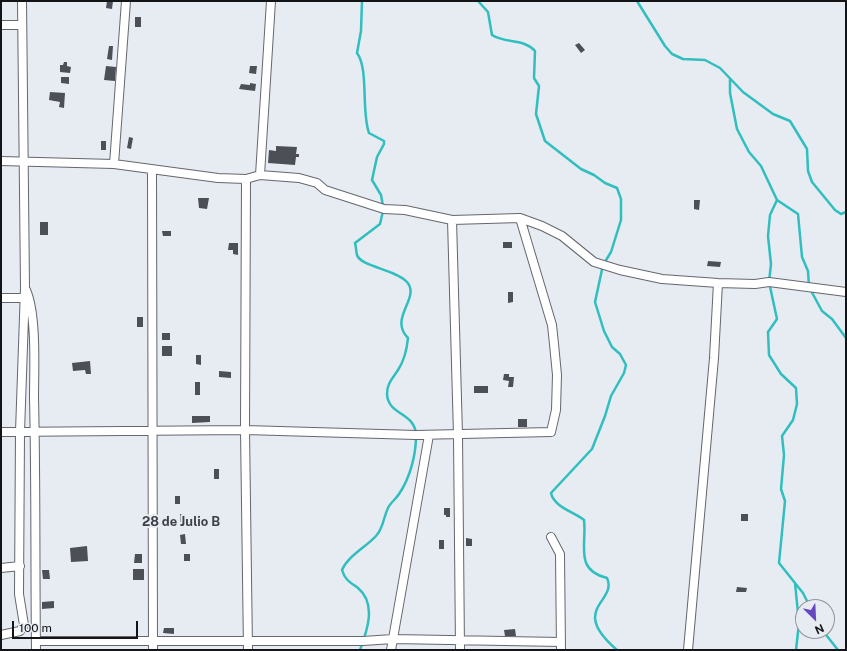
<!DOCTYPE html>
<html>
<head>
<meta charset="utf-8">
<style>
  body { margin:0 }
  #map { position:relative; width:847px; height:651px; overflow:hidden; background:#e7ebf2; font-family:"Public Sans",sans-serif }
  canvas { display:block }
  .frame { position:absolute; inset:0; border:2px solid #131417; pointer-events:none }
  .north { position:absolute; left:795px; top:599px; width:40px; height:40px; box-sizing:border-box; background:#e7ebf2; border:1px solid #92959a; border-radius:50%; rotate:156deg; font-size:11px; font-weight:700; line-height:16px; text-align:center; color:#131417 }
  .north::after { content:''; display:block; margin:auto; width:14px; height:18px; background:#6648c1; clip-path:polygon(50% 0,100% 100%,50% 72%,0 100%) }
  .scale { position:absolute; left:12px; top:621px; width:126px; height:18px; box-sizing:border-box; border:2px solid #131417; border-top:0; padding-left:5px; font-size:12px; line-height:14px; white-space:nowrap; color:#131417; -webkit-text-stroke:3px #e7ebf2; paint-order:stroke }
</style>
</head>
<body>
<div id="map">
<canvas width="847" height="651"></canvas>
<div class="frame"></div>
<div class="north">N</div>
<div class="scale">100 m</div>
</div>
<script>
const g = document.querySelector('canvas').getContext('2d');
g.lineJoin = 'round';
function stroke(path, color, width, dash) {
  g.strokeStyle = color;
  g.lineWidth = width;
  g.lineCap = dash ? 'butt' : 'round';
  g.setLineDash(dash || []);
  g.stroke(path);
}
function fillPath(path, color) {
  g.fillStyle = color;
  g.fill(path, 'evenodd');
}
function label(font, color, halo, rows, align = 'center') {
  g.font = font + ' "Public Sans",sans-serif';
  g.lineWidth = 4;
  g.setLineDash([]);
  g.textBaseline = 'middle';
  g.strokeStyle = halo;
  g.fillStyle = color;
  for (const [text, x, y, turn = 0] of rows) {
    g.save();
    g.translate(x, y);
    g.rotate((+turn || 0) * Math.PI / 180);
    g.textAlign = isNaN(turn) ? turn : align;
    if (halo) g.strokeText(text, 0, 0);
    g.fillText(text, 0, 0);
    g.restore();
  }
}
stroke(new Path2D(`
  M362 1 361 31 357 53C369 69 361 111 369 133L384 141V144L377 157 372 180 381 195 383 206
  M478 1 488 12 492 35C506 44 523 38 535 51L534 78 539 86 536 114 545 141 581 169 594 175 605 183 617 188 621 199V220L611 252 603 265 595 302 604 331 612 347 620 354 626 365 624 373 611 396 605 416 592 449 551 493C554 507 574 512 584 520 587 545 574 570 607 578 618 602 568 608 617 650
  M637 1 665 46 672 54 683 59 705 60 720 68 743 92 773 114 790 121 807 149 808 171 812 182 835 210 841 214 846 212
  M730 80V93L737 129 749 152 761 166 777 200 770 215 768 236 771 264 769 282 777 319 768 332 769 355 781 374 796 388 797 404 793 420 782 436 784 455 781 489 785 501 779 563 803 593 810 607
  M777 200 798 214 802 257 808 271 809 287 822 311 832 319 846 338
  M795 583 799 623 796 650
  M823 631 838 650
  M360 650C367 631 377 604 358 588 350 582 345 580 342 570 348 556 366 547 376 536 384 527 383 518 388 508 390 503 396 499 399 494 410 478 416 455 416 436 416 412 388 416 387 394 387 383 393 378 398 370 404 361 407 348 408 338 388 318 421 298 407 282 395 269 361 267 357 255 356 251 356 246 355 243L380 224 383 211`), '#30bebf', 2.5);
fillPath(new Path2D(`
  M107 1H113L112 9 106 8Z
  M135 17H141V27H135Z
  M579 43 585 50 581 53 575 45Z
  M109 46H113L112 60 107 59Z
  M64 62H67V66L71 67 70 73 60 72V65H63Z
  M106 66 116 67 115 81 104 80Z
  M250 66H257L256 74 249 73Z
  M61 77H69V84L61 83Z
  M250 83 256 84 255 91 239 89 241 84 250 85Z
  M50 92 65 93 64 108 59 107 60 102 49 100Z
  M129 137 133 138 131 149 127 148Z
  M101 141H106V150H101Z
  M276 146 297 147 296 154H299V157H296L295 165 268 163 269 150 276 151Z
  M198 198H209L207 209 199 208Z
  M694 200H700L699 210 694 209Z
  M40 222H48V235H40Z
  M162 231H171V236H163Z
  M503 242H512V248H503Z
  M229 243H238V255L233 254V250H228Z
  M708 261 721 262 720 267 707 266Z
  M508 292H513V302L508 303Z
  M137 317H143V327H137Z
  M162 333H170V340H162Z
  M162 346H172V356H162Z
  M196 355H201V365L196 364Z
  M90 361 91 374H86L85 370 73 371 72 363Z
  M219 371 231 372V378L219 377Z
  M504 374H509V377H514L513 387H508L509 381 503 380Z
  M195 382H200V395H195Z
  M474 386H488V393H474Z
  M192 416H210V422L192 423Z
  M518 419H527V427H518Z
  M214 469H219V479H214Z
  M175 496H180V504H175Z
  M444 508H450V517H446V515H444Z
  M180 514H185V525H180Z
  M741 514H748V521H741Z
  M185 534 186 544H181L180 535Z
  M466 538 472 539V546H466Z
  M439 540H444V549H439Z
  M87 546 88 561 71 562 70 548Z
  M135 554H142V563H134Z
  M184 554H190V561H184Z
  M133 569H144V580H133Z
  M42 570H49L50 579H43Z
  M737 587 747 588 746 592H736Z
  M54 601V608L42 609V602Z
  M164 628H174V634L163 633Z
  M515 629 516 636H505L504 630Z`), '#4c4f56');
const minor = new Path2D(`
  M1 25H22
  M1 161 114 164 218 178 246 179 260 175 299 178 317 183 325 190 384 209 405 210 452 220 520 218 542 226 562 236 594 262 620 270 662 279 718 283 755 284 769 282 846 292
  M114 164 126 1
  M152 170 153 650
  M260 175 271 1
  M246 179 245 430 248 650
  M452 220 458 435 460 650
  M26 290C37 315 34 370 34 398 36 482 35 566 36 650
  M1 298H24
  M1 432 245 430 416 435 551 432 556 410 557 375 554 344 552 325 520 218
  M551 537 560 554 561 650
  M1 568 20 566
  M1 635 20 631 24 625 19 594 20 432 25 288 22 1
  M36 641H363L393 639 561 642
  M391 650 429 435
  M688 650 714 358 718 283`);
stroke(minor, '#64676e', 10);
stroke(minor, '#fff', 8);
label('bold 13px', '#3f4148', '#e7ebf2', [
  ["28 de Julio B",181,522]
]);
</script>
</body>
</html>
